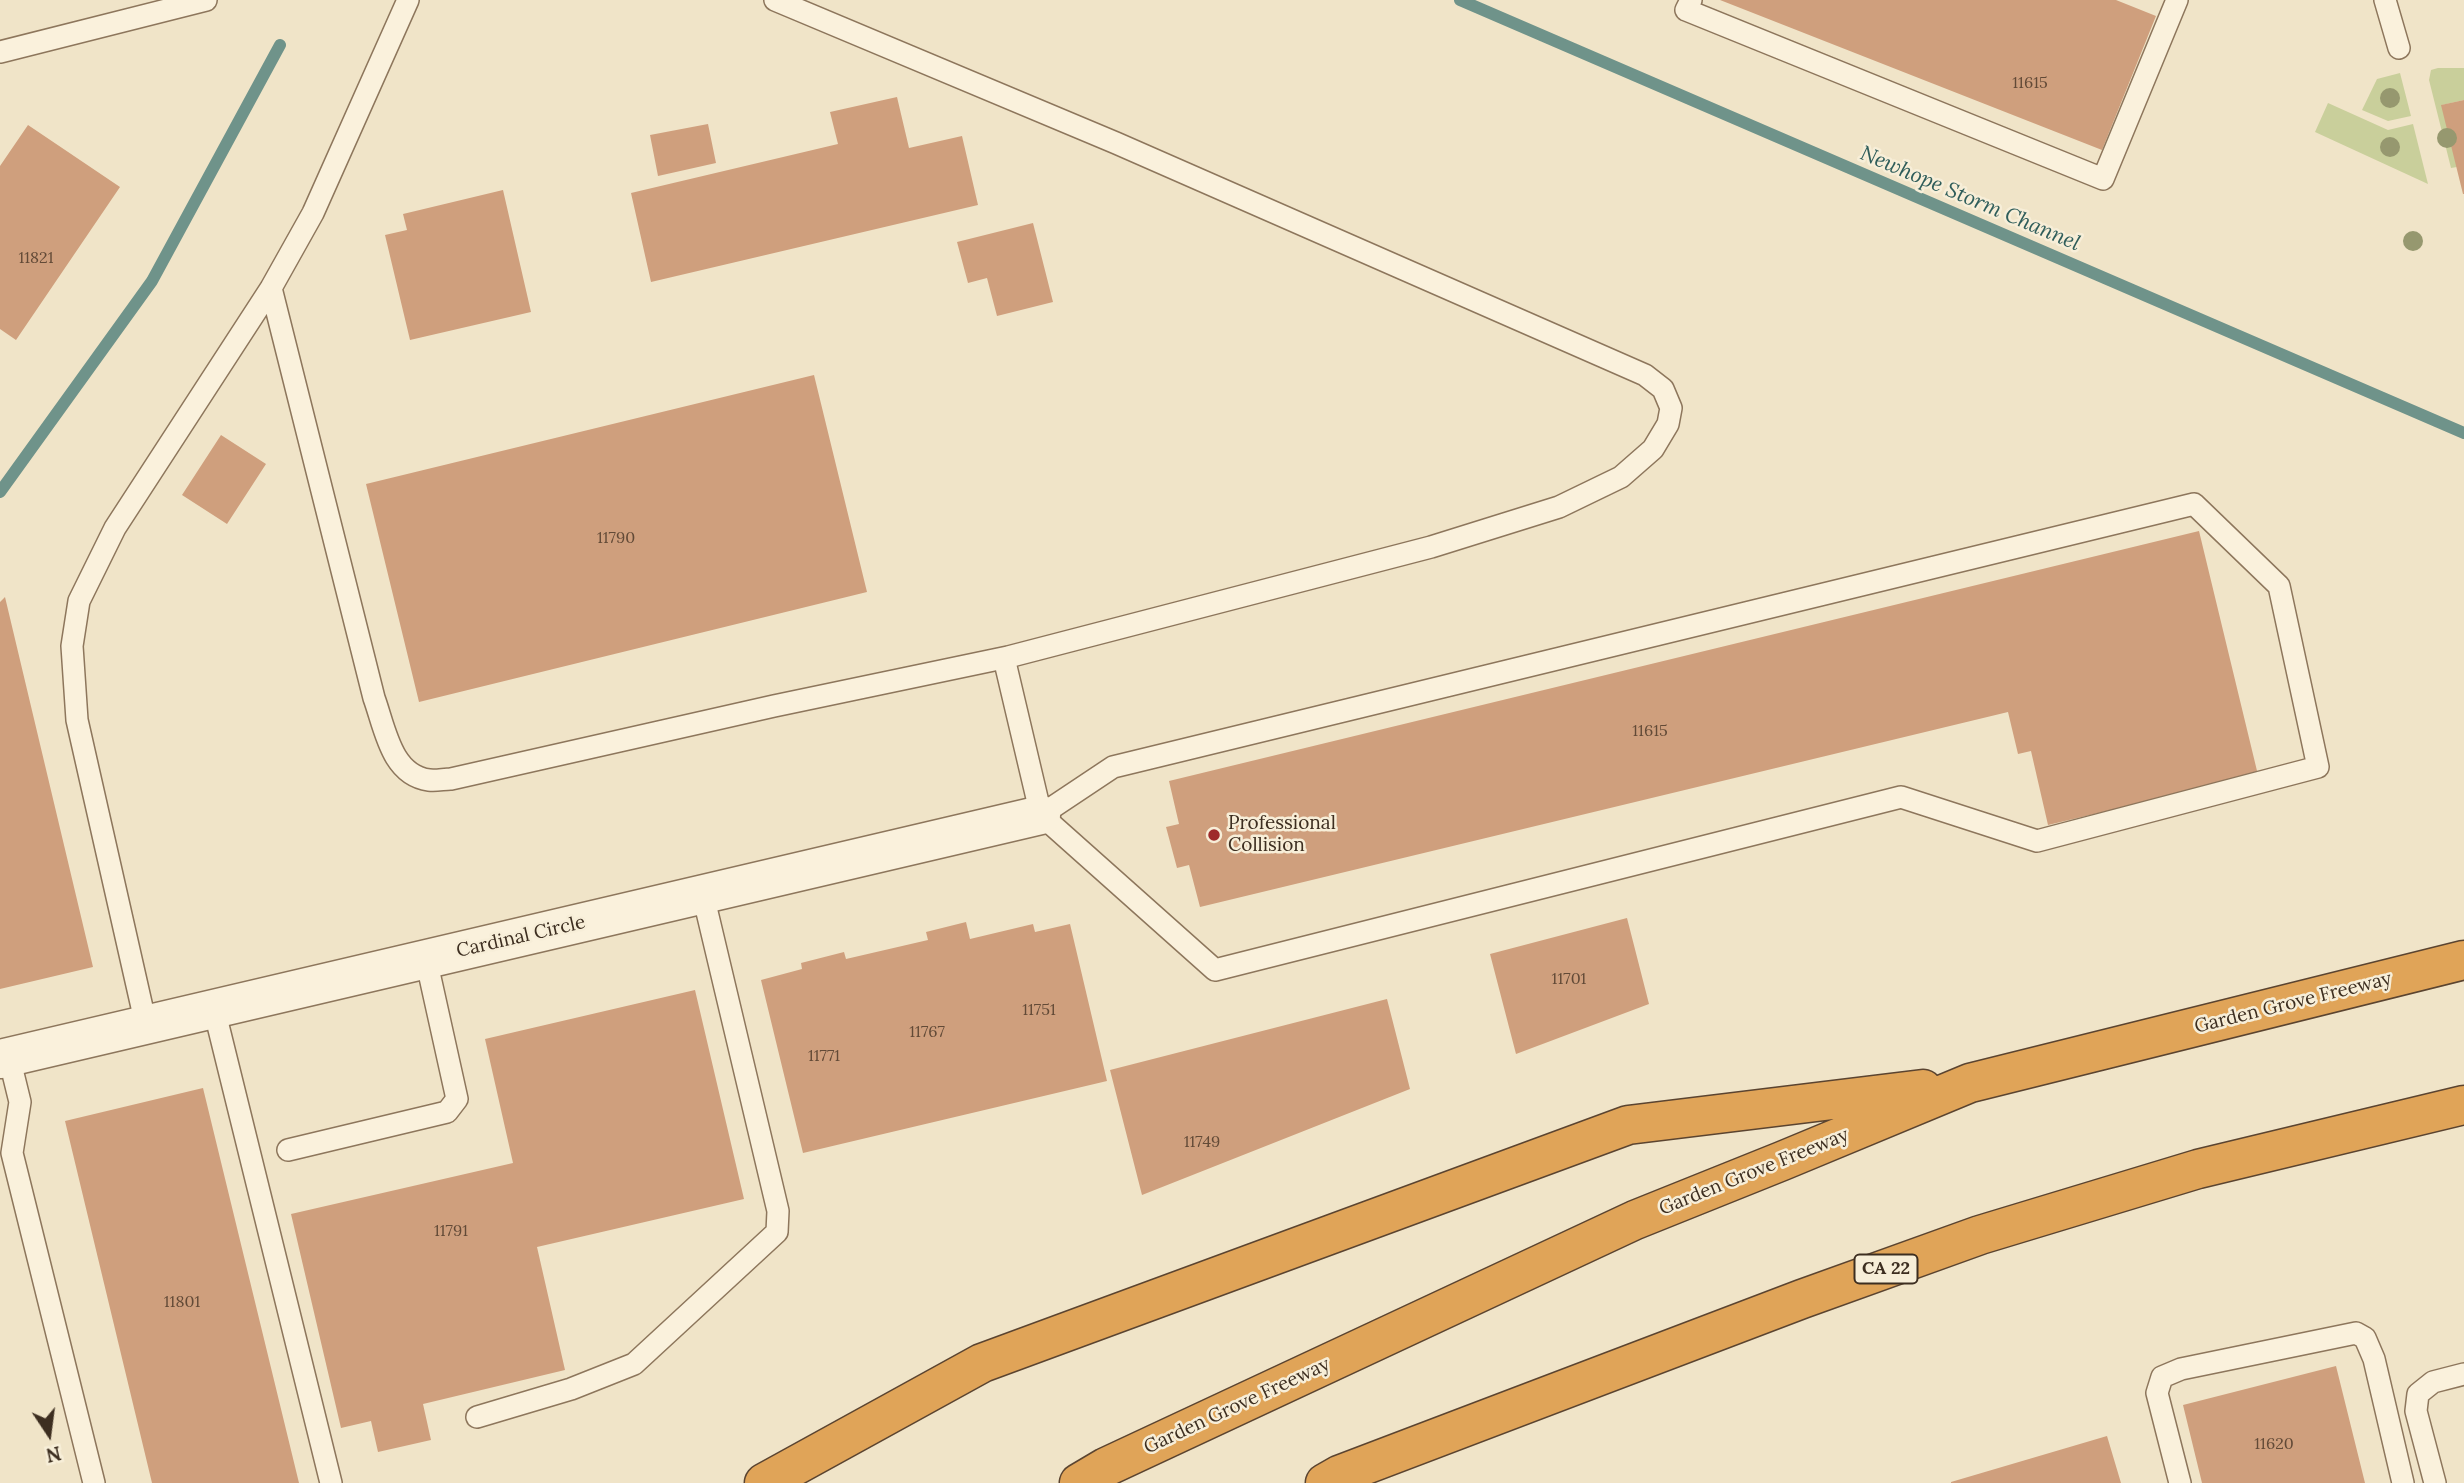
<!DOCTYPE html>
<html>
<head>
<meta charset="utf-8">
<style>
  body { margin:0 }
  #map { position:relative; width:2464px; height:1483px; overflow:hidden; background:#f0e4c8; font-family:Lora,serif }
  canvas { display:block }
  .north { position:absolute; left:14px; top:1399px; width:70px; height:70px; -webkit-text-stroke:5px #f7eed8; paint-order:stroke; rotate:167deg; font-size:19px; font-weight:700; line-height:28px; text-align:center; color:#3d2e20 }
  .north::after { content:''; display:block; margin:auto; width:24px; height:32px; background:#3d2e20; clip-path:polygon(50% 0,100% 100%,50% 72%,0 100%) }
</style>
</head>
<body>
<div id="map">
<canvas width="2464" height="1483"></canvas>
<div class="north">N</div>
</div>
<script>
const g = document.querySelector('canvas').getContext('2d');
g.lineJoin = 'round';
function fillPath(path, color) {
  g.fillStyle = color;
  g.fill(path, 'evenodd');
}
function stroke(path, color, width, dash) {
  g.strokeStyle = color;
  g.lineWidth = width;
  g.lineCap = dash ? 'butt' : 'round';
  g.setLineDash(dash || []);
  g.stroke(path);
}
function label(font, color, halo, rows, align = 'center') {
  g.font = font + ' Lora,serif';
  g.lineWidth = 5;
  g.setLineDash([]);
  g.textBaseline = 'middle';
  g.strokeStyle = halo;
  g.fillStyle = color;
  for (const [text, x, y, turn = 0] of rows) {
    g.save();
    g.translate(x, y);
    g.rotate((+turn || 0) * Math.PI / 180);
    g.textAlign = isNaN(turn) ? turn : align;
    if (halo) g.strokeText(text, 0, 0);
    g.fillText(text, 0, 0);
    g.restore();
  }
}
fillPath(new Path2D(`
  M2438 68H2464V100L2442 105 2457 167 2451 168 2429 80 2431 70Z
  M2400 73 2411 116 2388 121 2362 110 2377 79Z
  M2328 103 2388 130 2413 124 2428 184 2315 132Z`), '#c9cf9b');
stroke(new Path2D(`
  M1460 0 2464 433
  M0 492 152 281 280 45`), '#6f938a', 12);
fillPath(new Path2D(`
  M1720 0H2116L2156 16 2102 150Z
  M897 97 909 148 962 136 978 205 651 282 631 193 838 144 830 112Z
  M2464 100V194H2463L2441 105Z
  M708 124 716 163 658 176 650 135Z
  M28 125 120 187 16 340 0 329V166Z
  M503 190 531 312 410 340 385 235 407 230 403 214Z
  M1033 223 1053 302 997 316 987 278 968 283 957 242Z
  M814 375 867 592 419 702 366 484Z
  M221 435 266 464 227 524 182 495Z
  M2199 531 2258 775 2048 825 2031 751 2018 754 2008 712 1200 907 1189 865 1177 868 1166 827 1179 824 1169 781Z
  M5 597 93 967 0 989V602Z
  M1627 918 1649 1004 1516 1054 1490 954Z
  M966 922 970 939 1033 924 1035 932 1070 924 1107 1081 803 1153 761 980 802 969 801 963 844 952 846 959 928 940 926 932Z
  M695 990 744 1199 537 1247 565 1370 423 1404 431 1440 378 1452 371 1421 341 1428 291 1214 513 1163 485 1039Z
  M1387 999 1410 1089 1142 1195 1110 1070Z
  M203 1088 299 1483H152L65 1121Z
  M2336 1366 2365 1483H2202L2183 1405Z
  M2107 1436 2121 1483H1951V1482Z`), '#cf9f7d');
const service = new Path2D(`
  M1691 0 1686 10 2103 179 2177 0
  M2385 0 2399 48
  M0 52 206 0
  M271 288 374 698C385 728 391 775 429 780 436 781 444 779 451 779L774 706 1008 657 1431 547 1559 507 1621 477 1653 449 1668 424 1671 408 1663 389 1645 375 1116 143 775 0
  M1004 658 1041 815 1215 970 1901 797 2037 841 2318 767 2279 586 2194 504 1113 767 1041 815
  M214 1009 331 1483
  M146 1025 77 720 72 646 79 601 115 528 271 288 313 213 408 0
  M9 1057 20 1102 12 1153 94 1483
  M288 1150 447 1112 457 1099 426 959
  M477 1417 571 1389 634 1364 777 1232 778 1211 703 895
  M2180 1483 2157 1393 2162 1377 2181 1369 2356 1333 2365 1338 2374 1359 2403 1483
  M2435 1483 2416 1411 2418 1394 2433 1382 2464 1374`);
const minor = new Path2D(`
  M0 1059 1041 815`);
const motorway = new Path2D(`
  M764 1483 982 1363 1628 1125 1923 1089
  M1079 1483 1106 1467 1635 1220 1782 1161 1970 1083 2464 960
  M1325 1483 1339 1475 1802 1299 1980 1235 2198 1169 2464 1105`);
stroke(service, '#8d765c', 24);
stroke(minor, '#8d765c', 41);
stroke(motorway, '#5b4430', 41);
stroke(service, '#faf1dc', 21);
stroke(minor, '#faf1dc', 38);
stroke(motorway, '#e0a458', 38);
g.fillStyle = '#96986f';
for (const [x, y] of [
  [2390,98],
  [2447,138],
  [2390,147],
  [2413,241]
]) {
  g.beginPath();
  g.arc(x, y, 10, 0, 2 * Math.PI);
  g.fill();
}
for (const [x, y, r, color] of [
  [1214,835,7,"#9e2a2b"]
]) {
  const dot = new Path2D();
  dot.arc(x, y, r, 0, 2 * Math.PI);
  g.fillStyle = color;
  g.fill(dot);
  stroke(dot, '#f7eed8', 2.5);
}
label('16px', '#624a37', null, [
  ["11615",2030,83],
  ["11821",36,258],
  ["11790",616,538],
  ["11615",1650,731],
  ["11701",1569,979],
  ["11751",1039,1010],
  ["11767",927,1032],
  ["11771",824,1056],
  ["11749",1202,1142],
  ["11791",451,1231],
  ["11801",182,1302],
  ["11620",2274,1444]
]);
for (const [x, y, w] of [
  [1886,1269,63]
]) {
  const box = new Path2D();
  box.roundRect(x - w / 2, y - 14.5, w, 29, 5);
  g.fillStyle = '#f7eed8';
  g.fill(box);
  stroke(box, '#3d2e20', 2);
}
label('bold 18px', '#3d2e20', null, [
  ["CA 22",1886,1269]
]);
label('19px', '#3d2e20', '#f7eed8', [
  ["Professional",1228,824],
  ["Collision",1228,846]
], 'left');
label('19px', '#3d2e20', '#f7eed8', [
  ["Cardinal Circle",521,937,-13],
  ["Garden Grove Freeway",2293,1003,-14],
  ["Garden Grove Freeway",1754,1172,-22],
  ["Garden Grove Freeway",1237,1406,-25]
]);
label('italic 21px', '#2f5d5a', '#f7eed8', [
  ["Newhope Storm Channel",1970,199,23]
]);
</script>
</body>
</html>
